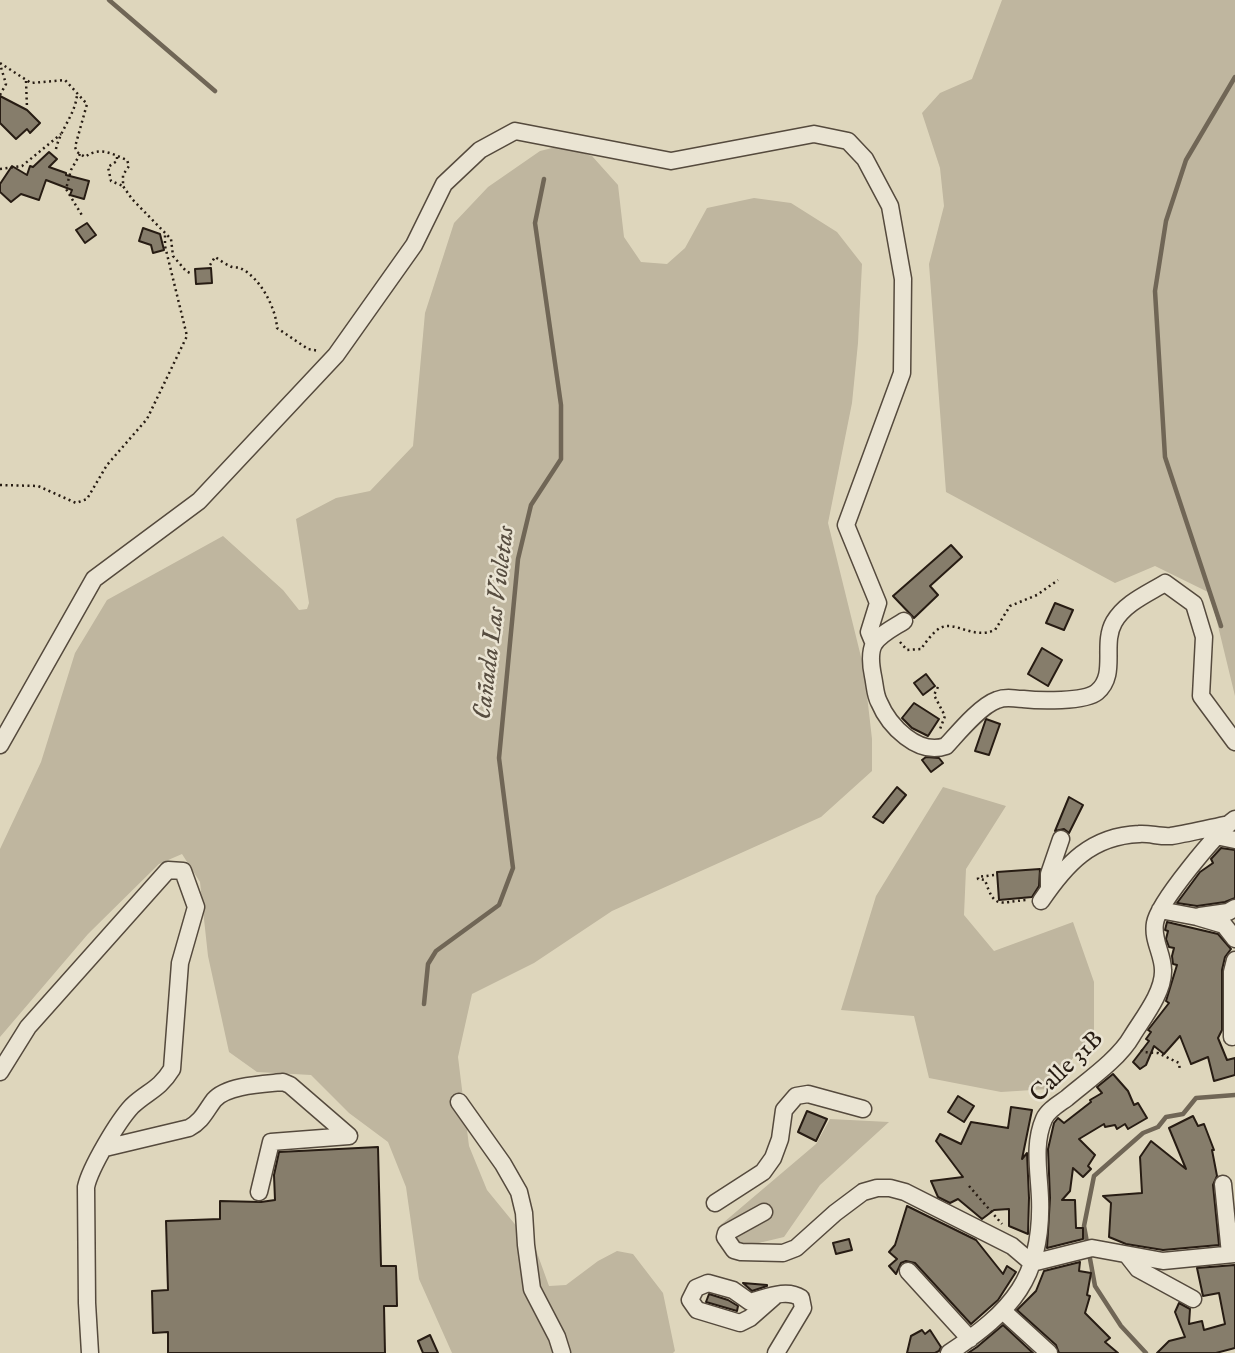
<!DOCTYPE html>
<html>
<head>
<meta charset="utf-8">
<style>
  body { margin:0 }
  canvas { display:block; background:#ded6bc }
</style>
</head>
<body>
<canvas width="1235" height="1353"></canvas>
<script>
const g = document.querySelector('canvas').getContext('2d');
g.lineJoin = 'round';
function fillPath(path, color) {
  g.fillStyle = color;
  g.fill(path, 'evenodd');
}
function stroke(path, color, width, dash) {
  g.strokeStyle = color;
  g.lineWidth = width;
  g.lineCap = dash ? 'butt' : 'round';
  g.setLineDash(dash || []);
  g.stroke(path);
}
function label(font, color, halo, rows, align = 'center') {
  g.font = font + ' "IM FELL English",serif';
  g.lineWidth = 5;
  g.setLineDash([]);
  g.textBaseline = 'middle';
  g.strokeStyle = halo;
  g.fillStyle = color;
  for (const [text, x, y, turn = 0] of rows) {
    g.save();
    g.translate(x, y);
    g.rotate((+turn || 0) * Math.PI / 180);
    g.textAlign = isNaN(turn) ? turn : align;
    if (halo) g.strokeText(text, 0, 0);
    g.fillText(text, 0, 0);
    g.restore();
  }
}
fillPath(new Path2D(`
  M1002 0H1235V696L1210 593 1155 566 1115 583 946 492 929 264 944 206 940 168 922 113 940 93 972 79Z
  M560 146 592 156 618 185 624 237 641 262 667 264 685 248 707 208 754 198 791 203 837 232 862 264 858 343 852 403 828 523 864 669 872 739V771L821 817 612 911 534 963 472 994 458 1057 469 1146 487 1190 536 1250 549 1286 566 1285 598 1261 617 1251 633 1254 663 1293 675 1351 673 1353H452L419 1279 406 1187 388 1142 349 1113 311 1075 257 1072 229 1052 208 956 200 882 182 854 159 864 88 934 0 1037V849L41 762 75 653 107 600 223 536 283 590 299 610 307 609 309 603 296 519 336 498 370 491 413 446 425 313 454 223 488 187 540 151Z
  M943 787 1006 806 966 869 964 915 994 951 1073 922 1094 982V1032L1048 1089 1001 1092 929 1078 914 1016 841 1010 876 896Z
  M830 1119 889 1122 820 1185 784 1237 725 1251 717 1228 816 1144Z`), '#bfb69f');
stroke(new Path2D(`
  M109 0 215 91
  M1221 626 1165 457 1155 291 1166 221 1186 160 1235 77
  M424 1004 428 964 436 951 499 905 513 868 499 758 518 559 531 505 561 459V405L535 223 544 179
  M1146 1353 1121 1326 1095 1286 1084 1226 1094 1176 1143 1133 1158 1127 1166 1117 1183 1114 1196 1098 1235 1095`), '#706656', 4.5);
const building = new Path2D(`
  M0 96 27 110 40 123 30 133 27 129 16 139 0 123Z
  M49 152 57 159 49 167 66 173V175L89 181 84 199 70 195 72 190 46 180 39 200 21 194 11 202 0 192V184L12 166 27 175 30 166 33 167Z
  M87 223 96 235 85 243 76 230Z
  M143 228 160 234 164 250 153 253 151 245 139 241Z
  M211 268 212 283 196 284 195 269Z
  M951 545 962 557 930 586 938 595 914 618 893 596Z
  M1055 603 1073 610 1064 630 1046 623Z
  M1042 648 1062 660 1048 686 1028 674Z
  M926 674 935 686 923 695 914 683Z
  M914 703 939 719 928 736 912 728 902 718Z
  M986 719 1000 724 989 755 975 751Z
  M926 757 939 758 943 763 931 772 922 760Z
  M897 787 906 795 883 823 873 817Z
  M1069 797 1083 805 1069 833 1064 829 1055 831Z
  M1221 848 1235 850V898L1225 902 1197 906 1177 903 1200 872 1213 863 1211 859Z
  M1040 869 1039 886 1032 897 999 900 997 872Z
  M1167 922 1218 934 1231 949 1225 957 1222 970V1030L1218 1038 1227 1060 1235 1058V1075L1214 1081 1208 1057 1191 1064 1180 1036 1164 1054 1154 1046 1146 1065 1140 1069 1133 1062 1149 1041 1146 1039 1151 1032 1148 1030 1169 1003 1166 1001 1177 965 1173 964 1172 956 1174 948 1169 947 1166 939 1168 931 1165 930Z
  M1113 1074 1128 1091 1134 1105 1138 1103 1147 1118 1128 1129 1125 1124 1117 1129 1115 1125 1105 1127 1104 1124 1079 1139 1095 1155 1088 1166 1091 1169 1083 1177 1073 1168 1070 1191 1062 1200H1075L1076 1228H1083V1239L1047 1248 1050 1198 1048 1149 1054 1123 1058 1118 1064 1123 1091 1102 1090 1100 1102 1093 1097 1087Z
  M958 1096 974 1106 964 1122 948 1112Z
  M1011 1107 1032 1110 1022 1159 1027 1153 1029 1198 1028 1234 1009 1226V1209L994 1210 982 1219 958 1199 950 1203 938 1197 931 1181 963 1177 936 1141 940 1134 961 1144 971 1122 1008 1128Z
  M807 1111 827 1119 816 1141 798 1132Z
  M1193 1116 1198 1126 1204 1124 1214 1150H1212L1217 1176 1213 1185 1219 1245 1163 1250 1126 1244 1109 1237 1111 1203 1103 1196 1142 1193 1140 1157 1151 1141 1186 1169 1169 1128Z
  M378 1147 381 1266H396L397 1306H384L385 1353H168V1332L153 1333 152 1291 168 1290 166 1221 220 1219V1201L261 1202 275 1200 274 1175 279 1152Z
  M907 1206 976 1240 1003 1274 1007 1266 1016 1272 998 1300 971 1324 915 1263 906 1261 901 1263 896 1274 889 1266 897 1259 889 1252 895 1245Z
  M849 1239 852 1250 836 1254 833 1243Z
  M1080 1262 1079 1271 1091 1273 1087 1295 1090 1296 1085 1313 1110 1338 1105 1342 1118 1353H1059L1056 1345 1017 1310 1036 1291 1044 1271Z
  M1235 1265V1348L1216 1353H1157L1169 1341 1185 1337 1175 1312 1179 1303 1190 1309 1189 1324 1202 1321 1204 1330 1225 1324 1219 1293 1203 1296 1197 1268Z
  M743 1283 767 1285V1286L752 1291Z
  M709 1294 728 1300 738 1306 737 1311 706 1302Z
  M1003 1325 1033 1353H968L977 1347Z
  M922 1330 925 1334 930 1330 941 1347 939 1351 935 1353H907L911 1336Z
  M430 1335 438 1353H423L418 1341Z`);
fillPath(building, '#867d6b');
stroke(building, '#271c13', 2);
const minor = new Path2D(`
  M904 621C895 627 880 634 874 644 869 653 871 666 873 676 875 685 875 695 879 702 889 726 918 756 946 746 958 733 980 706 997 700 1007 696 1013 699 1023 699 1039 701 1085 702 1097 692 1118 674 1101 645 1114 622 1125 603 1147 594 1165 583L1194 604 1204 637 1201 696 1235 742
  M0 745 94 579 199 501 336 355 414 245 444 184 480 150 515 131 671 161 814 134 848 141 865 159 890 206 903 279 902 373 846 525 878 603 869 632 874 644
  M1216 836 1235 840
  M1049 887V874L1061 839
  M1041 901C1066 864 1091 836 1139 834 1149 833 1160 837 1171 836 1190 833 1210 828 1229 824
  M1160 910 1197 917 1224 925 1235 939
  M1200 916 1228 912 1235 908
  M1232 1037V972L1235 960
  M0 1072 28 1027 168 870 183 871 196 907 180 963 172 1069C159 1090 148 1091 132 1106 118 1121 90 1168 86 1187L87 1303 90 1353
  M459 1102 503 1164 519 1192 524 1213 526 1245 532 1289 557 1337 562 1353
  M105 1148 189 1128C202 1121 205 1112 214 1100 227 1085 265 1084 283 1082L290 1085 349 1136 271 1142 259 1192
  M1223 1184 1230 1254
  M715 1203 763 1172 773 1158 780 1139 784 1110 796 1096 808 1094 863 1109
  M764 1212 726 1233 725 1237 734 1250 741 1252 783 1253 796 1248 835 1213 863 1192 877 1188H890L905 1192 1012 1246 1032 1263 1092 1248 1163 1261 1235 1254
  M1127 1255 1138 1269 1193 1299
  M908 1271 970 1339
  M775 1296 750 1318 740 1323 697 1310 690 1300 696 1288 708 1283 733 1290 750 1302C766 1298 786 1288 801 1298L803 1308 776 1353
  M1004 1312 1049 1353
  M949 1353C1012 1311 1043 1278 1040 1198 1039 1172 1033 1144 1044 1119 1048 1110 1059 1104 1067 1098 1087 1081 1119 1059 1132 1036 1143 1018 1164 992 1163 970 1163 954 1152 940 1155 923 1158 903 1217 832 1235 819`);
stroke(minor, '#554a3d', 19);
stroke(new Path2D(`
  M0 63 31 83 65 80 87 104 75 147 77 152 85 157C100 146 112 154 127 160L129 166 123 175V186L132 199 171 239 173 256 186 271 192 274
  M26 81 27 108
  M0 95 6 84 0 64
  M56 149C60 130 75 115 77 95
  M80 154 71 170 66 189 83 217
  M117 157V161L108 167 111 181 123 186
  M0 169 22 166 61 134
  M210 265 215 257C220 260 225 264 230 266 233 268 237 267 240 268 260 277 276 308 277 328L308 349 319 351
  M0 485 38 486 76 503 87 499 107 465 147 419 187 336 165 246V234
  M900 642 907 650 921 649C926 642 933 632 940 628 956 620 972 640 995 630L1010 606 1037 595 1058 580
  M938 687 934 695 945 716 940 729
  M994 875 978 877V879L985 880C995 910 998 902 1027 900
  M1141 1050 1143 1052 1158 1053 1179 1063 1180 1071
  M969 1186 1002 1224`), '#271c13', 2.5, [2, 3.5]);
stroke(minor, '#eae4d3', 16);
label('24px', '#271c13', '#eae4d3', [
  ["Calle 31B",1068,1068,-44]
]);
label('italic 26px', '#574d40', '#eae4d3', [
  ["Cañada Las Violetas",496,623,-83]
]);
</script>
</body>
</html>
